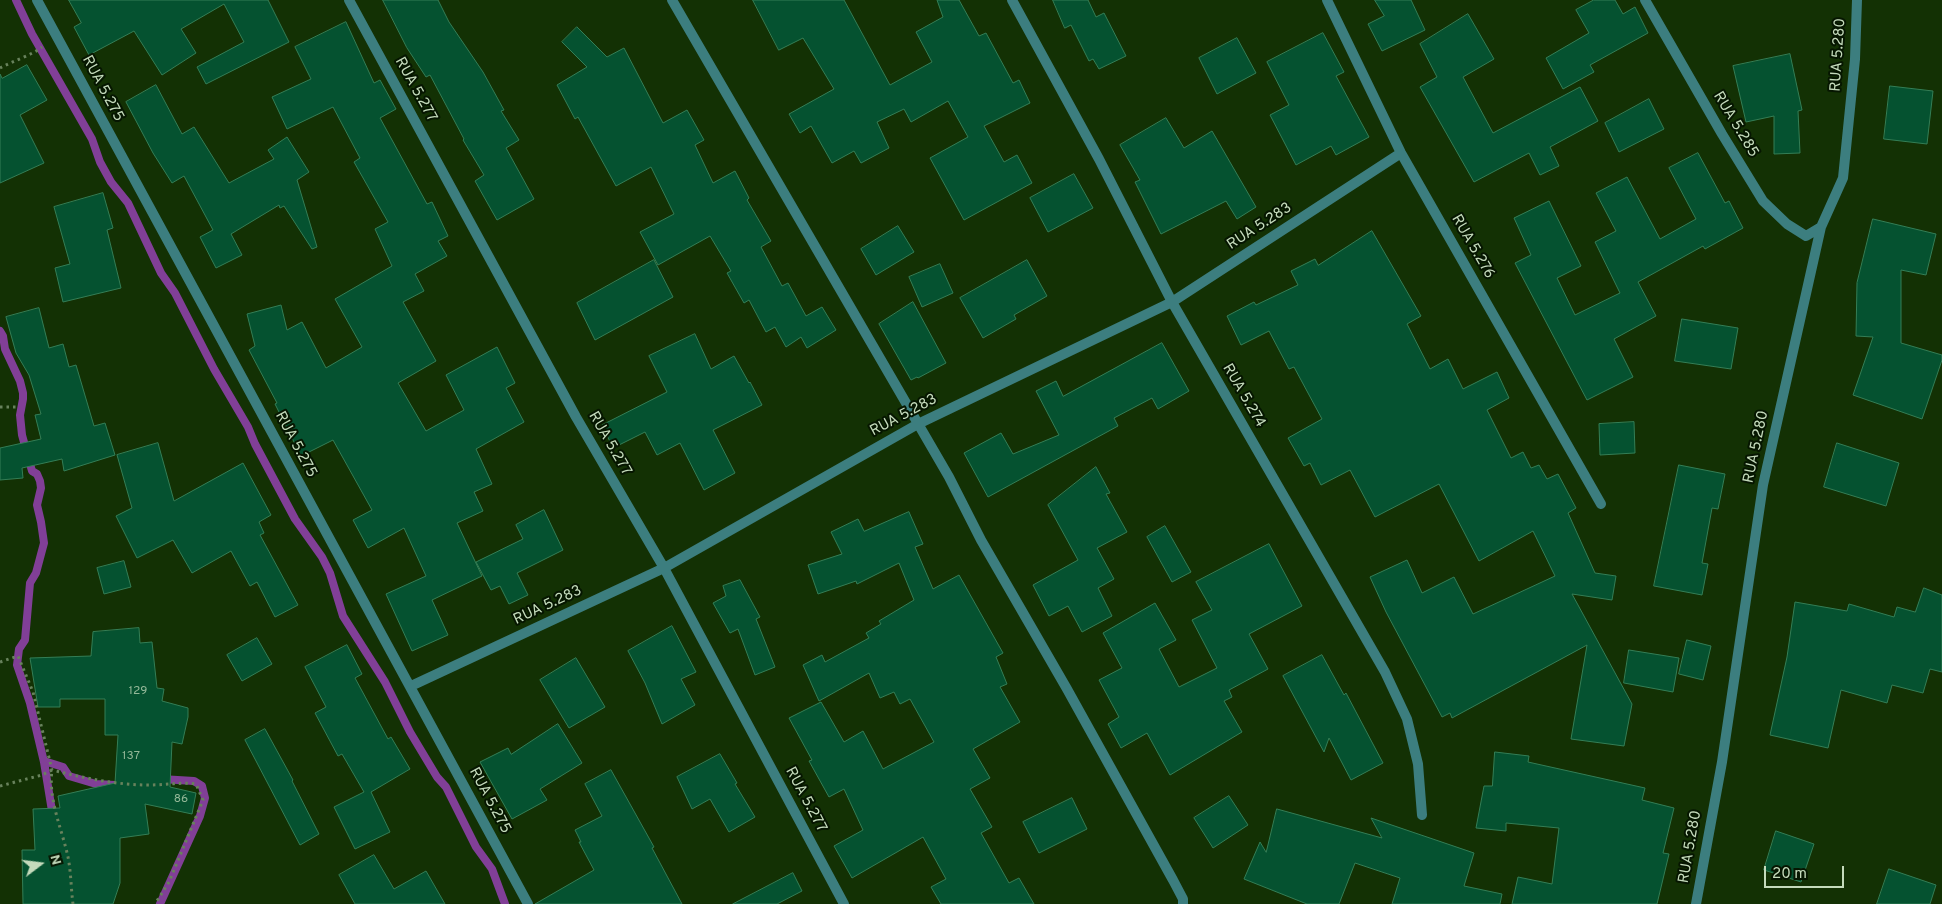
<!DOCTYPE html>
<html>
<head>
<meta charset="utf-8">
<style>
  body { margin:0 }
  #map { position:relative; width:1942px; height:904px; overflow:hidden; background:#133104; font-family:Overpass,sans-serif }
  canvas { display:block }
  .north { position:absolute; left:15px; top:839px; width:50px; height:50px; -webkit-text-stroke:4px #061601; paint-order:stroke; rotate:75deg; font-size:14px; font-weight:700; line-height:20px; text-align:center; color:#c4dabb }
  .north::after { content:''; display:block; margin:auto; width:18px; height:22px; background:#c4dabb; clip-path:polygon(50% 0,100% 100%,50% 72%,0 100%) }
  .scale { position:absolute; left:1764px; top:866px; width:80px; height:22px; box-sizing:border-box; border:2px solid #c4dabb; border-top:0; padding-left:6px; font-size:15px; line-height:18px; white-space:nowrap; color:#c4dabb; -webkit-text-stroke:4px #061601; paint-order:stroke }
</style>
</head>
<body>
<div id="map">
<canvas width="1942" height="904"></canvas>
<div class="north">N</div>
<div class="scale">20 m</div>
</div>
<script>
const g = document.querySelector('canvas').getContext('2d');
g.lineJoin = 'round';
function stroke(path, color, width, dash) {
  g.strokeStyle = color;
  g.lineWidth = width;
  g.lineCap = dash ? 'butt' : 'round';
  g.setLineDash(dash || []);
  g.stroke(path);
}
function fillPath(path, color) {
  g.fillStyle = color;
  g.fill(path, 'evenodd');
}
function label(font, color, halo, rows, align = 'center') {
  g.font = font + ' Overpass,sans-serif';
  g.lineWidth = 4;
  g.setLineDash([]);
  g.textBaseline = 'middle';
  g.strokeStyle = halo;
  g.fillStyle = color;
  for (const [text, x, y, turn = 0] of rows) {
    g.save();
    g.translate(x, y);
    g.rotate((+turn || 0) * Math.PI / 180);
    g.textAlign = isNaN(turn) ? turn : align;
    if (halo) g.strokeText(text, 0, 0);
    g.fillText(text, 0, 0);
    g.restore();
  }
}
stroke(new Path2D(`
  M16 0 32 34 92 139 100 162 111 182 128 203 161 273 175 293 214 369 248 427 255 444 295 519 322 557 330 573 343 616 385 682 410 732 437 777 446 787 476 847 492 869 505 904
  M0 331 3 336 5 349 20 381 23 393V399L20 415 22 435 32 471 37 474 40 481 41 488 37 505 41 522 44 543 36 573 30 583 25 640 19 649 17 665 30 703 44 762 53 817
  M44 761 63 767 69 776 96 784 115 785
  M160 904 200 816 205 798 202 786 194 781 161 779`), '#813f97', 8);
const building = new Path2D(`
  M69 0H268L289 42 206 84 197 67 244 42 224 4 181 29 196 53 162 75 134 31 89 55 74 27 81 23Z
  M383 0H438L449 22 483 72 504 110 501 111 519 140 506 148 534 199 497 220 475 181 484 175 463 140 464 139 430 75 426 77 407 48Z
  M753 0H844L890 85 932 62 916 32 943 17 937 0H959L979 36 986 33 1013 83 1019 80 1030 103 984 126 1004 162 1017 155 1032 183 964 220 930 158 968 137 948 101 911 122 904 109 877 122 889 148 861 163 854 151 832 163 811 126 800 133 789 114 834 89 803 38 779 50Z
  M1053 0H1088L1096 17 1104 13 1126 56 1099 69 1093 59 1089 61 1071 25 1065 28Z
  M1375 0H1411L1425 30 1382 51 1368 24 1384 16Z
  M1594 0H1615L1623 14 1635 7 1648 33 1590 65 1594 72 1563 89 1546 58 1589 33 1576 10Z
  M1468 14 1494 59 1463 77 1493 133 1580 87 1598 121 1550 147 1559 166 1540 175 1529 153 1474 182 1420 87 1437 77 1420 44Z
  M346 22 374 83 380 80 396 109 380 118 427 204 432 202 448 236 438 241 447 256 415 274 424 291 403 302 436 361 398 383 426 431 464 410 446 375 497 347 515 383 506 388 524 422 476 449 492 484 474 492 483 511 457 523 482 576 432 600 448 635 412 651 386 594 426 576 404 528 368 548 353 520 372 510 333 440 301 456 275 404 277 403 249 350 255 346 247 314 281 305 287 330 302 322 326 368 362 347 335 299 392 266 375 229 388 222 354 162 360 158 333 107 287 129 272 97 311 79 295 47Z
  M577 27 607 57 624 48 663 123 687 110 704 140 695 145 713 183 735 171 749 198 747 200 771 241 761 247 782 286 788 283 806 316 822 307 836 330 807 348 801 337 786 347 775 327 766 332 749 300 744 303 727 273 731 271 710 236 658 265 640 232 674 214 651 167 616 186 578 117 575 119 557 85 587 67 562 42Z
  M1323 33 1344 72 1336 76 1369 137 1336 155 1331 146 1296 165 1270 115 1289 105 1267 62Z
  M1237 38 1256 73 1217 94 1199 58Z
  M1790 54 1802 110 1798 111 1800 153 1774 154V116L1746 122 1733 66Z
  M27 65 47 100 20 115 44 163 0 183V74L2 78Z
  M156 85 182 134 194 127 229 183 274 159 268 150 287 137 309 172 297 180 317 247 312 249 284 206 280 208 279 205 231 234 242 255 216 268 200 237 213 230 184 176 172 183 153 153 126 102Z
  M1890 86 1933 91 1927 144 1884 139Z
  M1649 99 1664 129 1619 152 1605 123Z
  M1166 118 1184 148 1212 131 1256 207 1237 219 1226 201 1161 234 1135 182 1140 180 1120 145Z
  M1698 153 1725 203 1729 201 1743 228 1705 249 1703 246 1638 282 1656 316 1614 339 1633 377 1587 400 1515 263 1531 255 1514 218 1549 201 1581 266 1557 278 1575 315 1620 293 1595 242 1616 231 1596 193 1627 177 1660 239 1696 219 1669 168Z
  M1074 174 1093 208 1048 232 1030 198Z
  M103 193 113 228 107 230 121 288 63 302 55 268 70 264 54 207Z
  M1873 219 1936 234 1926 275 1901 270V343L1942 355V360L1922 419 1853 395 1873 337 1856 336 1857 283Z
  M898 226 914 252 876 275 861 249Z
  M1372 231 1421 316 1407 324 1430 369 1448 359 1463 389 1497 372 1509 398 1487 410 1511 458 1523 452 1531 468 1539 465 1547 479 1558 474 1576 508 1568 513 1595 573 1616 576 1612 600 1572 594 1632 704 1624 746 1571 739 1587 645 1452 718 1450 713 1442 717 1386 612 1370 577 1407 560 1422 593 1454 577 1473 614 1555 576 1533 531 1479 561 1439 484 1375 517 1350 470 1321 485 1310 463 1304 466 1288 438 1322 419 1294 367 1289 369 1269 331 1241 345 1227 316 1254 302 1256 305 1298 285 1291 271 1315 259 1318 265Z
  M654 260 673 297 595 340 577 303Z
  M1027 260 1047 296 1014 315 1016 319 983 338 960 298Z
  M940 264 953 293 922 307 909 277Z
  M913 302 946 363 918 378 917 377 911 380 879 324Z
  M39 308 49 348 63 344 69 367 76 365 94 426 105 423 115 455 64 471 62 459 22 468 23 478 0 480V448L41 439 35 415 41 414 29 375 16 353 6 317Z
  M1682 319 1738 328 1731 369 1675 361Z
  M695 334 711 369 734 356 749 383 750 382 762 405 713 430 735 473 704 490 680 443 657 455 645 432 613 448 602 425 667 392 649 356Z
  M1162 343 1189 391 1158 409 1152 398 1114 418 1118 426 988 497 964 453 1001 433 1013 454 1059 435 1036 391 1056 381 1063 396Z
  M1634 422 1635 453 1600 455 1599 424Z
  M158 443 174 501 243 463 271 515 259 522 264 533 260 535 298 605 275 617 257 582 250 586 231 551 192 573 173 540 137 558 116 516 132 508 117 455Z
  M1837 443 1899 463 1886 506 1824 487Z
  M1679 465 1725 474 1718 509 1712 508 1702 563 1708 564 1702 595 1654 586Z
  M1096 467 1110 493 1106 494 1127 532 1097 548 1114 579 1098 588 1112 616 1082 632 1068 606 1049 616 1033 585 1078 560 1048 505Z
  M544 510 563 550 517 573 528 595 509 604 500 586 491 590 476 562 523 539 516 525Z
  M909 512 923 544 915 547 933 589 959 575 1003 653 996 657 1007 684 1000 687 1020 722 973 749 990 778 970 789 992 827 981 833 1009 883 1019 878 1034 904H941L931 887 946 879 923 837 852 878 834 846 863 830 844 789 829 797 809 761 812 760 789 718 821 702 844 742 863 731 883 769 934 742 910 699 900 704 894 692 880 698 869 673 819 701 803 665 822 655 825 662 869 638 866 633 881 624 879 621 914 600 899 563 857 584 856 581 818 594 808 565 842 554 831 532 858 519 864 531Z
  M1165 526 1191 572 1172 582 1147 537Z
  M1269 544 1302 606 1249 634 1268 669 1229 690 1232 697 1224 701 1242 732 1170 775 1147 733 1121 748 1108 724 1119 717 1099 680 1122 668 1103 633 1155 603 1176 640 1159 649 1179 687 1217 668 1192 620 1212 610 1196 582Z
  M124 561 131 587 104 594 97 568Z
  M740 580 760 617 756 619 775 667 755 675 738 629 730 633 713 603 726 596 723 586Z
  M1924 588 1942 595V672L1930 669 1923 693 1892 685 1887 703 1841 690 1828 748 1770 735 1787 657 1795 602 1847 611 1849 604 1894 617 1897 607 1915 612Z
  M672 626 696 672 681 679 695 705 662 724 645 683 628 651Z
  M139 628 140 643 152 642 157 688 164 689 162 701 188 708V717L182 744 172 742 170 787 196 793 192 814 145 804 149 834 120 838V883L113 904H23L22 850H35L33 809 60 808 58 796 115 783 118 735H105V699H60V707H38L30 658 91 656 93 632Z
  M257 638 272 664 242 681 227 655Z
  M1687 640 1711 646 1703 680 1679 674Z
  M347 645 362 674 355 678 388 739 391 737 410 769 371 792 390 832 355 849 334 807 364 792 342 754 338 756 315 713 326 707 305 667Z
  M1629 650 1679 658 1673 692 1624 683Z
  M1322 655 1344 695 1346 693 1383 763 1351 780 1329 738 1324 752 1283 676Z
  M576 658 605 707 569 728 540 680Z
  M558 724 582 763 540 789 547 800 512 819 480 762 508 748 511 754Z
  M265 729 293 780 292 781 319 834 300 845 245 740Z
  M1495 752 1529 756 1528 762 1645 788 1642 800 1674 808 1663 853 1669 854 1657 904H1512L1518 877 1552 884 1559 828 1506 823V831L1476 828 1484 786H1492Z
  M720 754 737 783 735 784 755 817 729 832 710 799 692 809 677 777Z
  M611 770 654 847 652 848 682 904H535L594 870 579 842H581L575 830 602 816 585 784Z
  M1229 796 1248 825 1213 848 1194 818Z
  M1072 798 1087 829 1039 853 1023 822Z
  M1277 809 1382 838 1371 818 1474 853 1464 886 1502 894 1500 904H1392L1400 878 1355 863 1339 904H1307L1244 879 1260 842 1266 852Z
  M1776 831 1814 844 1801 882 1764 870Z
  M374 855 394 889 426 871 445 904H355L339 875Z
  M1889 869 1936 885 1930 904H1877Z
  M793 873 802 891 777 904H733Z`);
fillPath(building, '#055230');
stroke(building, '#347e56', 1);
stroke(new Path2D(`
  M0 68C11 62 34 54 42 47
  M0 407H18
  M0 662 18 656 33 692 52 770C84 778 116 785 149 785 165 785 180 782 196 784L203 800 169 882 155 904
  M0 786 42 775 52 770C48 800 62 829 68 857 71 872 71 889 73 904`), '#68825c', 3, [2.5, 4]);
stroke(new Path2D(`
  M37 0 528 904
  M349 0 576 417 664 568 844 904
  M672 0 949 477 981 540 1067 689 1173 880 1183 899V904
  M1012 0 1099 159 1172 302 1385 672 1407 719 1418 764 1422 815
  M1327 0 1401 153 1601 504
  M1645 0 1722 134 1763 201 1787 224 1806 236 1821 227
  M411 686 664 568 918 424 1172 302 1401 153
  M1696 904 1722 762 1763 485 1821 227 1843 178 1855 59 1857 0`), '#3c7e7f', 10);
label('12px', '#94b898', null, [
  ["129",138,692],
  ["137",131,757],
  ["86",181,800]
]);
label('15px', '#c4dabb', '#061601', [
  ["RUA 5.280",1839,55,-86],
  ["RUA 5.275",102,89,62],
  ["RUA 5.277",415,90,61],
  ["RUA 5.285",1735,125,59],
  ["RUA 5.283",1260,227,-33],
  ["RUA 5.276",1472,247,60],
  ["RUA 5.274",1243,396,60],
  ["RUA 5.283",904,416,-28],
  ["RUA 5.277",609,444,60],
  ["RUA 5.275",295,445,62],
  ["RUA 5.280",1757,447,-78],
  ["RUA 5.283",548,606,-25],
  ["RUA 5.277",805,800,62],
  ["RUA 5.275",489,801,62],
  ["RUA 5.280",1691,847,-80]
]);
</script>
</body>
</html>
